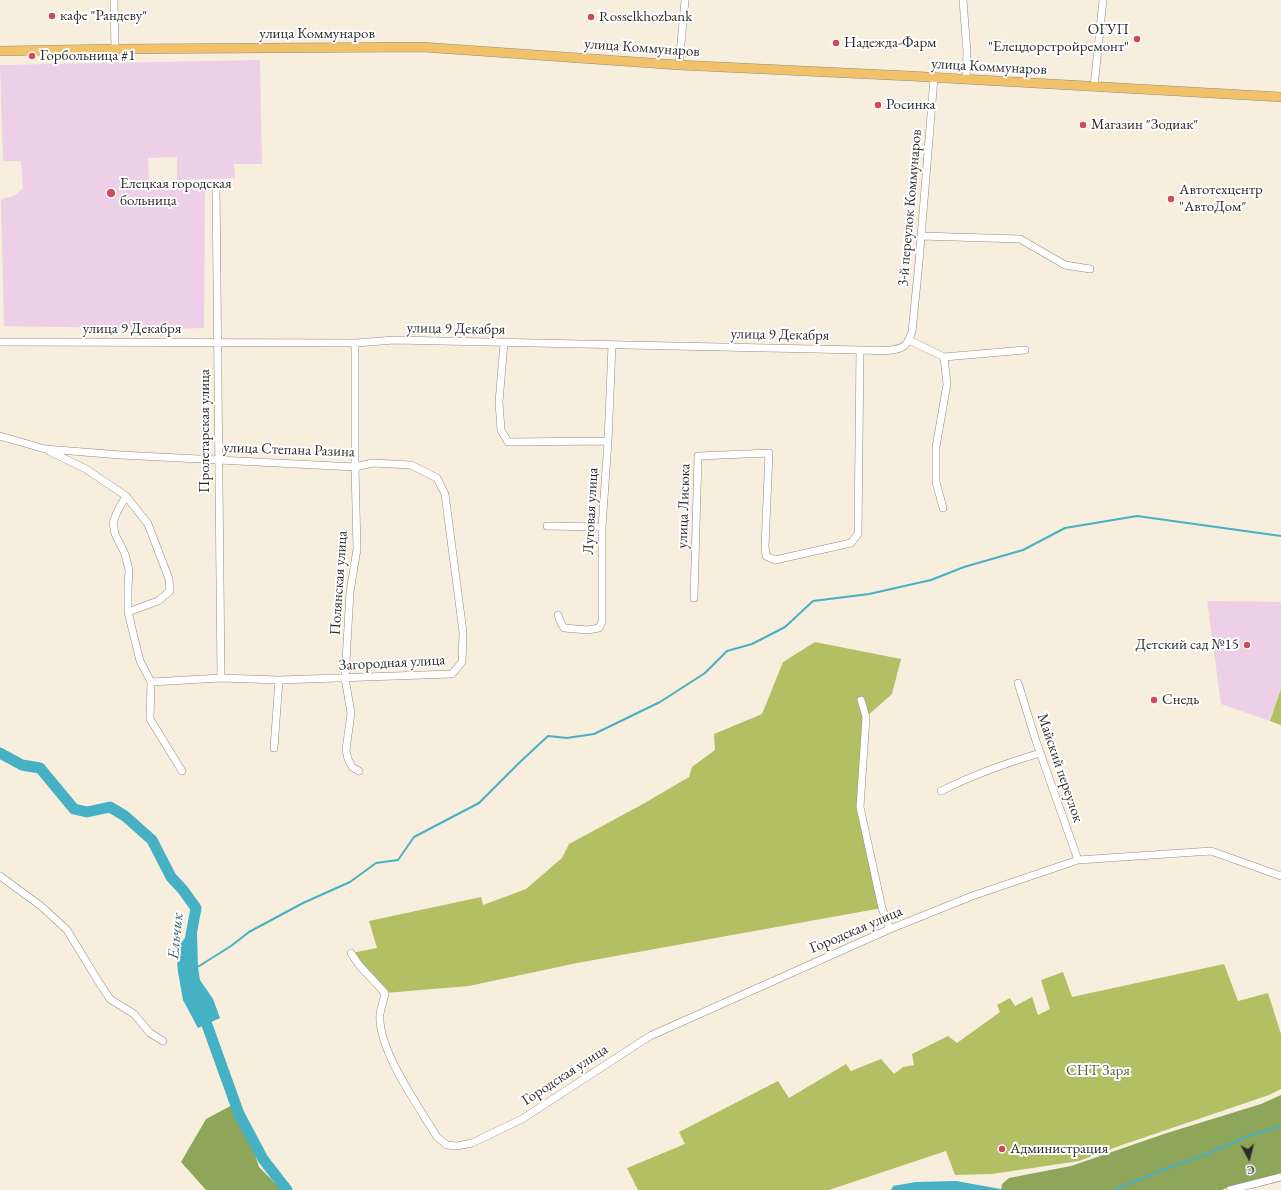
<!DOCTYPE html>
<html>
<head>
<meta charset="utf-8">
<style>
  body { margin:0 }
  #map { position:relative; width:1281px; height:1190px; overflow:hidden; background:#f8eedd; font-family:"EB Garamond",serif }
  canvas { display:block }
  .north { position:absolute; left:1229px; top:1138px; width:40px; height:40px; -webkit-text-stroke:3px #fff; paint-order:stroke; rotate:173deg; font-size:11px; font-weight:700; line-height:16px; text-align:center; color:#2b2b2b }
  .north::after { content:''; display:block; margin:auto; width:14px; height:18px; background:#2b2b2b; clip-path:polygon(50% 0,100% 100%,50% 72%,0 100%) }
</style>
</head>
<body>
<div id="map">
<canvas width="1281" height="1190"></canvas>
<div class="north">С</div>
</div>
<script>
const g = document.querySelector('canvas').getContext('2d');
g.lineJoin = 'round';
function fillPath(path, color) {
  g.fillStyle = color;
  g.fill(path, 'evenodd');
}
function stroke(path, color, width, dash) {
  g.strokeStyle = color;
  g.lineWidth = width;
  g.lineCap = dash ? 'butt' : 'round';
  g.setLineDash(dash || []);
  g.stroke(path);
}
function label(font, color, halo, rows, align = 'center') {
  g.font = font + ' "EB Garamond",serif';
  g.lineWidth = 4;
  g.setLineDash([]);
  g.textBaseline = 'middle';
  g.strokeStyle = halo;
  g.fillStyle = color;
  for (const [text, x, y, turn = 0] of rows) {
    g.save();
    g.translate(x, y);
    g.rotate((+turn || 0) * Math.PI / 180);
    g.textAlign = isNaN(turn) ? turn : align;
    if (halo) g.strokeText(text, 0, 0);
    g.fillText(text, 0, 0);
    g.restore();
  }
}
fillPath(new Path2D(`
  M260 60 262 164H234L235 178 177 180V157L148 158 149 188 205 190 204 328 167 329 4 326 1 199 14 196 23 188 21 161H3L0 65Z
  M1207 601 1281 602V689L1270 721 1221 704Z`), '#edd0e8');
fillPath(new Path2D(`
  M815 642 901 659 892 694 866 717 860 799 882 908 577 963 469 986 385 993 351 953 377 948 369 921 481 897 483 905 526 889 562 858 569 844 643 804 689 777 692 767 715 750 714 734 762 714 783 662Z
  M1281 689V725L1270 721Z
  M1224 964 1238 1001 1268 993 1281 1034V1089L1269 1095 1119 1146 1079 1161 992 1174 955 1175 946 1151 829 1190H638L627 1168 685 1144 679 1132 778 1081 789 1098 846 1064 851 1071 881 1059 894 1074 903 1067 914 1065 912 1054 948 1036 957 1043 1000 1012 997 1005 1010 998 1015 1006 1032 997 1038 1015 1050 1009 1041 980 1063 972 1072 997Z`), '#b2c063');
fillPath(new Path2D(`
  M1281 1095V1175L1228 1187 1222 1190H1001L1002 1184 1009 1178 1071 1166 1167 1133 1261 1104Z
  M238 1102 259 1167 282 1190H206L181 1162 206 1119Z`), '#8da659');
fillPath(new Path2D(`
  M191 932 197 933 198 967 200 980 213 999 220 1018 198 1028 183 1000 178 972 176 948Z
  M956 1181 1006 1190H891L893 1186 916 1182Z`), '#46b0c4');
stroke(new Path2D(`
  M196 968 231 946 249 932 303 903 350 882 376 863 398 860 414 837 479 803 520 762 548 736 567 738 594 734 660 702 705 673 727 651 752 644 785 627 813 601 869 594 931 580 964 567 1023 550 1065 528 1137 516 1281 536
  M1114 1190 1165 1169 1207 1154 1248 1136 1281 1126`), '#46b0c4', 2);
stroke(new Path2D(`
  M0 753 22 765 40 768 74 809 87 812 110 807 125 816 152 840 171 877 183 890 196 908 189 946
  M202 1011 239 1114 263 1159 287 1190`), '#46b0c4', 11);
const minor = new Path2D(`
  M114 0 115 49
  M963 0 967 52 966 79
  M679 65 685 0
  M1094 87 1103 0
  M216 184 221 678
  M921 236 1020 239 1065 265 1090 269
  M909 340 944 357 1025 350
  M0 342 355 343 395 340 860 350C871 350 895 353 904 346 908 343 910 337 912 332L919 262 934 78
  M355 343V467L357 549 350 592 345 678 351 713 346 750 348 759 352 767 359 771
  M504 343 499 402 501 430 508 442 608 441
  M0 436 45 449 121 455 355 467 372 463 411 465 437 478 445 494 463 632 462 662 452 674 279 680 221 678 151 682
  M49 451 86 469 126 496 148 524 169 579 170 591 158 601 128 612 140 661 151 682 150 719 182 771
  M126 496 117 512 113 523 115 534 125 554 129 570 128 588V612
  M943 508 936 482V447L947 384 944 357
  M547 526 602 527
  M694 598 698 456 769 453 765 546 766 556 775 560 851 543 858 534 860 350
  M558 615 560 621 564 628 588 630 599 628 602 622V527L608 441 612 345
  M1018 683 1036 741 1078 860
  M861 700 866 717 860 807 882 908 890 929
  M274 748 279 680
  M941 791C973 775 1006 763 1040 753
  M0 876 41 906 67 930 100 984 110 999 134 1014 150 1033 163 1041
  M351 953 359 965 385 993C384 1000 381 1007 380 1014 377 1049 419 1107 437 1137L447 1145 457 1146 472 1143 522 1119 650 1036 890 929 972 896 1078 860 1211 851 1281 876
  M1230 1190 1281 1177`);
const major = new Path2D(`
  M0 51 115 49 422 47 679 65 910 76 1281 97`);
stroke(minor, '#928c84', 8);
stroke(major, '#928c84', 10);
stroke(minor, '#fff', 7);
stroke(major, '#f2c26a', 9);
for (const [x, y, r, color] of [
  [52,16,4,"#d1495b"],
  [591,17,4,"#d1495b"],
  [1137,39,4,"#d1495b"],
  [836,43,4,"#d1495b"],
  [32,56,4,"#d1495b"],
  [878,105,4,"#d1495b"],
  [1083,125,4,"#d1495b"],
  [111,193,5,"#d1495b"],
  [1171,199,4,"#d1495b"],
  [1247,645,4,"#d1495b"],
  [1154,700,4,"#d1495b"],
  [1002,1149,4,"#d1495b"]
]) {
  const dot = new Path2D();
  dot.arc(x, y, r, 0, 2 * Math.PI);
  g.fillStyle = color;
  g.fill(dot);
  stroke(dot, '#fff', 1.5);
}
label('15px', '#2b2b2b', '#fff', [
  ["кафе \"Рандеву\"",60,16],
  ["Rosselkhozbank",599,17],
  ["ОГУП",1129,30,"right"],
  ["\"Елецдорстройремонт\"",1129,47,"right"],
  ["Надежда-Фарм",844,43],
  ["Горбольница #1",40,56],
  ["Росинка",886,105],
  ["Магазин \"Зодиак\"",1091,125],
  ["Елецкая городская",120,184],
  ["больница",120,201],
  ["Автотехцентр",1179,190],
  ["\"АвтоДом\"",1179,207],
  ["Детский сад №15",1239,645,"right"],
  ["Снедь",1162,700],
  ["Администрация",1010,1149]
], 'left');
label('15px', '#2b2b2b', '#fff', [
  ["улица Коммунаров",317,34],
  ["улица Коммунаров",642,48,4],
  ["улица Коммунаров",989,67,3],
  ["3-й переулок Коммунаров",910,208,-85],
  ["улица 9 Декабря",132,329],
  ["улица 9 Декабря",456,329,1],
  ["улица 9 Декабря",780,335,1],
  ["Пролетарская улица",205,431,-90],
  ["улица Степана Разина",289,450,2],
  ["улица Лисюка",684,506,-88],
  ["Луговая улица",591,511,-87],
  ["Полянская улица",339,583,-86],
  ["Загородная улица",392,663,-3],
  ["Майский переулок",1060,768,71],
  ["Городская улица",856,930,-23],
  ["Городская улица",565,1075,-33]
]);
label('15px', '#5a5f3f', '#fff', [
  ["СНТ Заря",1098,1071]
]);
label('italic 16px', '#366068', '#fff', [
  ["Ельчик",176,936,-84]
]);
</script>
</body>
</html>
